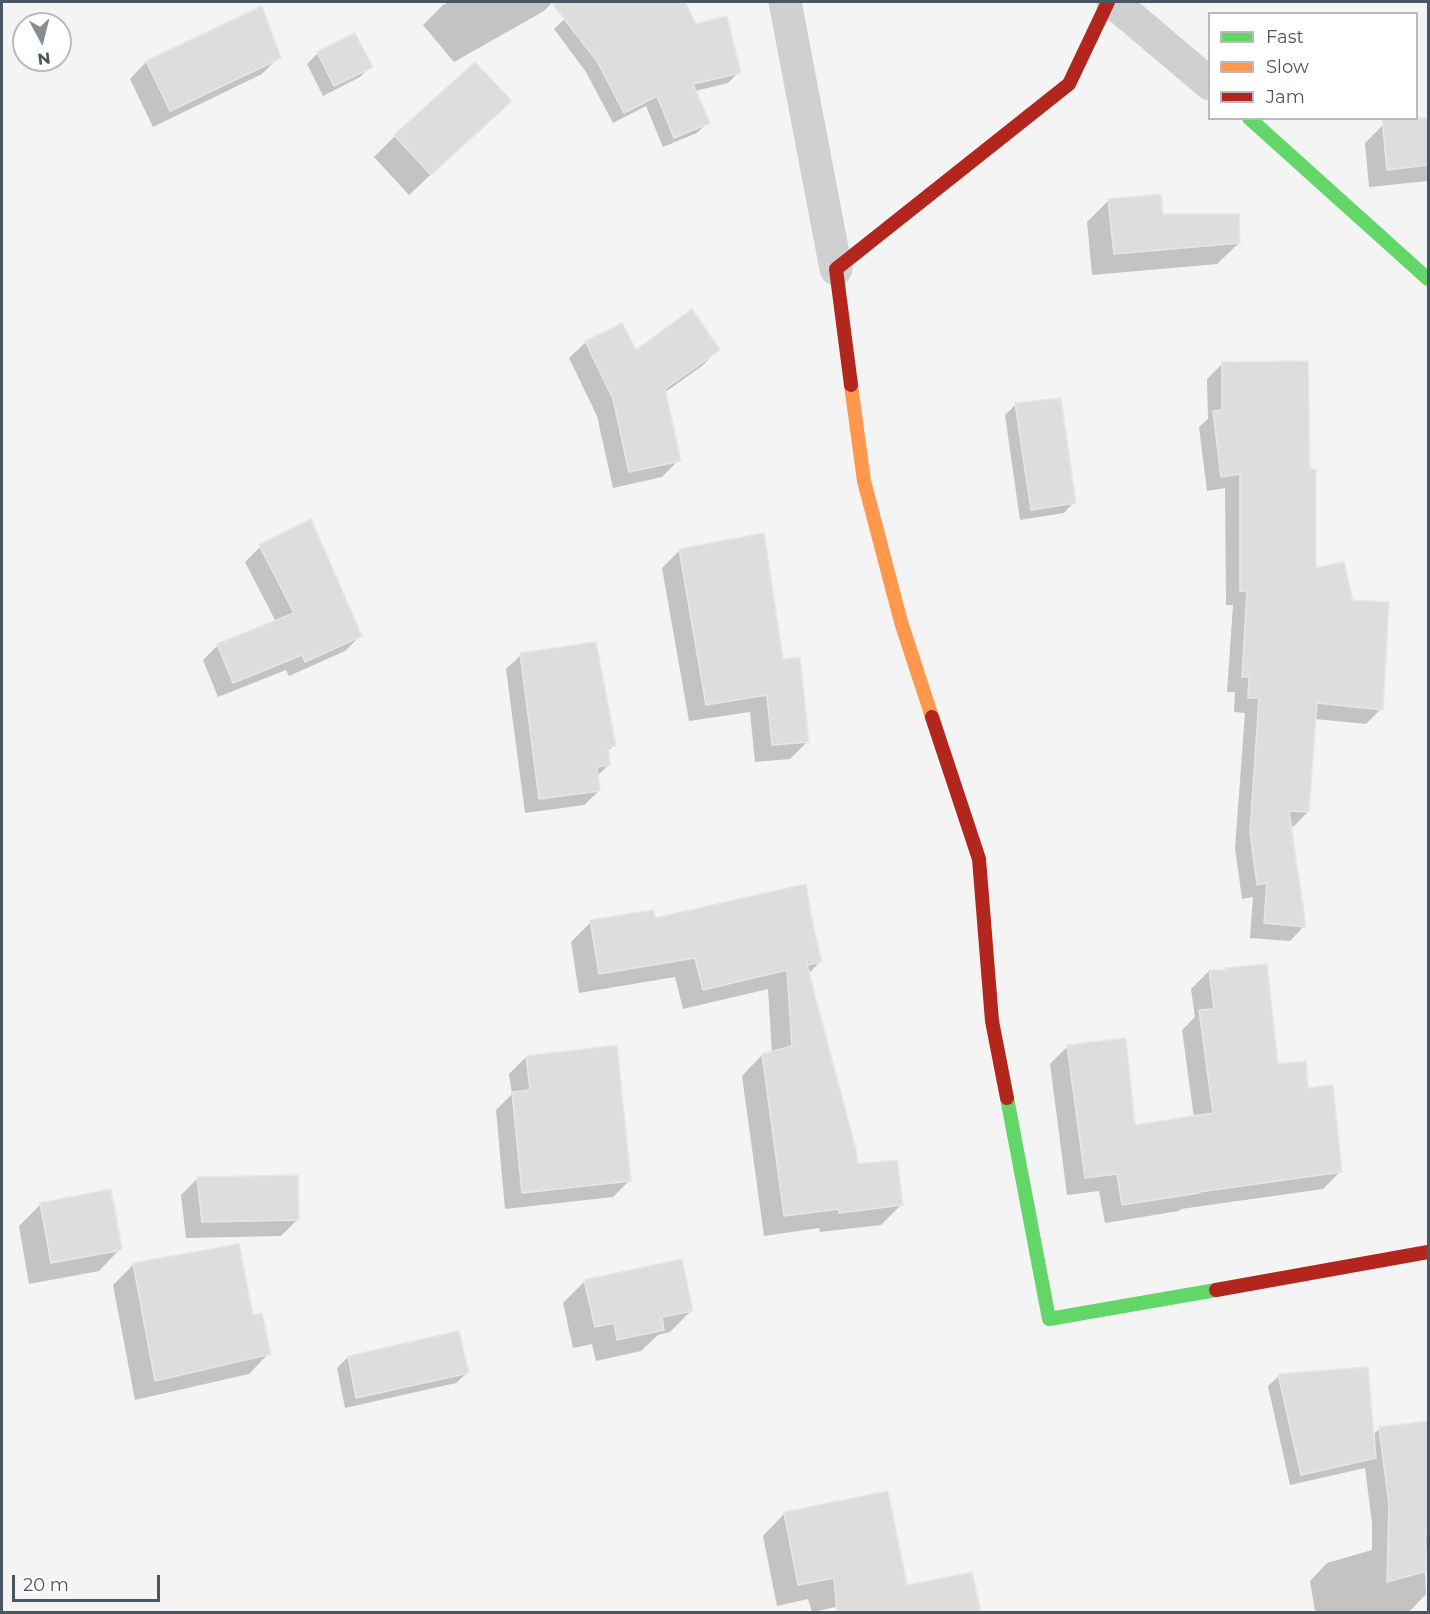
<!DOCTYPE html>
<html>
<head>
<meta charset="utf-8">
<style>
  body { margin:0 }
  #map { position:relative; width:1430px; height:1614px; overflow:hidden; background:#f4f4f4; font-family:Montserrat,sans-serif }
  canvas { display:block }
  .frame { position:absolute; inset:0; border:3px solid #4a5661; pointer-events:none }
  .legend { position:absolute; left:1208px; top:12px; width:210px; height:108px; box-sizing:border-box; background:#fff; border:2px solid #b7bbc0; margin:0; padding:8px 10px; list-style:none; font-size:18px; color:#4a5661 }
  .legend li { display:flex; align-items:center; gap:12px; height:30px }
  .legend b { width:30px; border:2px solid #b7bbc0 }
  .north { position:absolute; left:12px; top:12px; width:60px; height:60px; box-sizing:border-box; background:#fff; border:2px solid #b7bbc0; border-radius:50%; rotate:173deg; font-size:16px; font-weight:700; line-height:24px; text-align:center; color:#4a5661 }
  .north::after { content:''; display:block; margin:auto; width:21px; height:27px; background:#868d94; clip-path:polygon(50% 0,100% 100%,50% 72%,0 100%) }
  .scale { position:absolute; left:12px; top:1575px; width:148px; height:27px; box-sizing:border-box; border:3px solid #4a5661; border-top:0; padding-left:8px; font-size:18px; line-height:21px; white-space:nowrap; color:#4a5661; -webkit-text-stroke:4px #fff; paint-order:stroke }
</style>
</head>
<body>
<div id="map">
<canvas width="1430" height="1614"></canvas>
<div class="frame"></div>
<ul class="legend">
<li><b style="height:8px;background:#63d668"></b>Fast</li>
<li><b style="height:8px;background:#ff974d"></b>Slow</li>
<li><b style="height:8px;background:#b3261e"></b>Jam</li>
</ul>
<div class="north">N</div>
<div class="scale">20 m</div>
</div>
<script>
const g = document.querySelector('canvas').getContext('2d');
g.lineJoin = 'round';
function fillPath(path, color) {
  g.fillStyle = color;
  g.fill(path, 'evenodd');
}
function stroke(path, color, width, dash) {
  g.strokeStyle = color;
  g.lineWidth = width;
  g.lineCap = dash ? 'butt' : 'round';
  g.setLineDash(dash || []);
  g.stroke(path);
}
fillPath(new Path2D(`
  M449 2H553L544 11 454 62 423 25 443 5Z
  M582 2H683L696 26 739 72 728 83 695 91 708 122 697 133 663 147 646 106 613 123 586 72 554 29Z
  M261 8 279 57 262 74 153 127 130 79 146 62Z
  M318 53 371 66 360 77 323 96 307 64Z
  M509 101 409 195 374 157 395 136Z
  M1428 120V181L1369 187 1365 143 1383 125Z
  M1109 200 1162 216 1239 243 1217 264 1092 275 1087 222Z
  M586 342 635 352 719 349 702 366 664 393 679 460 662 477 613 488 597 416 569 358Z
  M1222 364 1308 471 1314 569 1381 709 1366 724 1315 719 1308 812 1293 827 1290 826 1304 926 1290 941 1250 938 1253 897 1242 899 1235 848 1245 713 1234 712 1235 692H1227L1233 605H1226L1225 488 1207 491 1199 427 1208 419 1207 379Z
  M1015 405 1074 502 1064 513 1020 520 1005 415Z
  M260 547 360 636 345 651 289 676 286 670 218 697 203 660 218 645 276 622 245 562Z
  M680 550 781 661 808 741 790 759 755 762 750 712 689 721 662 568Z
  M521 655 614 745 607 752 609 765 597 776 599 791 584 805 525 813 506 669Z
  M654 920 820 962 808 974 857 1165 901 1205 881 1225 820 1232 819 1228 764 1236 742 1076 762 1055 772 1053 768 989 683 1009 675 977 579 993 571 942 591 922Z
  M1209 971 1277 1066 1307 1089 1341 1171 1323 1189 1181 1209 1179 1211 1105 1223 1099 1191 1067 1195 1050 1064 1068 1046 1133 1127 1194 1118 1182 1030 1195 1017 1191 989Z
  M526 1057 630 1180 613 1197 505 1209 496 1110 512 1094 509 1074Z
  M197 1179 298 1219 281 1236 186 1238 181 1195Z
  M41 1204 120 1249 99 1271 29 1284 19 1226Z
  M238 1246 252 1317 269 1353 249 1374 135 1400 113 1285 133 1265Z
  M585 1281 692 1310 670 1332 658 1335 641 1351 596 1361 592 1344 573 1348 563 1303Z
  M348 1357 467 1373 456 1383 345 1408 337 1368Z
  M1279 1376 1372 1436 1380 1428 1428 1422V1553H1424L1426 1594 1409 1612H1315L1310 1581 1327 1563 1372 1550V1523L1365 1468 1290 1485 1268 1386Z
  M784 1514 889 1591 971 1574 980 1612H874L872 1603 875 1599 812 1612 808 1599 777 1606 763 1536Z`), '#0003');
const building = new Path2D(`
  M551 2H685L696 24 727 16 741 73 693 84 710 123 674 138 657 96 624 113 597 61Z
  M262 6 281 58 170 111 146 61Z
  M355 33 373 67 334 86 317 52Z
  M475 62 512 101 431 175 394 135Z
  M1382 118H1428V165L1387 170Z
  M1161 194 1163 214H1239L1240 243 1114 254 1108 199Z
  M692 309 720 350 665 389 681 461 629 472 613 399 585 341 622 323 636 350Z
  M1308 361 1310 469H1316V568L1344 562 1353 600 1389 602 1383 710 1317 703 1309 812 1289 811 1306 927 1264 923 1267 883 1257 885 1250 832 1259 698H1248L1249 677H1242L1247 591H1240V474L1221 477 1213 411 1222 410V362Z
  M1061 398 1076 503 1031 510 1015 403Z
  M311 519 362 636 305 662 302 655 233 683 217 644 294 613 259 545Z
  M764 533 783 659 800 657 809 742 772 745 767 695 706 705 679 549Z
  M596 642 616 746 608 747 610 765 597 767 600 791 539 799 520 653Z
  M806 884 813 925 822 962 807 965 856 1150 858 1164 897 1160 903 1205 839 1213V1209L784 1216 762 1054 792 1046 787 970 703 990 695 958 599 974 590 920 654 910 655 918Z
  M1267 964 1278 1064 1306 1061 1308 1088 1333 1085 1342 1172 1199 1192V1193L1122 1205 1117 1174 1085 1178 1067 1045 1126 1038 1135 1125 1213 1113 1199 1010 1214 1009 1209 970H1225V968Z
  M617 1045 631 1181 522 1193 512 1092 530 1090 526 1056Z
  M298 1175 299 1220 202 1222 197 1177Z
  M111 1189 122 1250 51 1263 40 1203Z
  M239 1244 253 1315 262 1313 271 1354 155 1381 133 1263Z
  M682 1259 693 1311 662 1317 664 1330 617 1340 614 1323 595 1327 584 1280Z
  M459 1331 469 1373 356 1398 348 1356Z
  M1368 1367 1376 1458 1301 1475 1278 1374Z
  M1428 1421V1535H1425L1427 1571 1387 1582 1389 1505 1379 1427Z
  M888 1491 907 1585 972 1572 981 1612H837L834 1578 798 1585 784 1512Z`);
fillPath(building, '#ddddde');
stroke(building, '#e5e6e7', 1.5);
stroke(new Path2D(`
  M785 2 836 269
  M1113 2 1210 84`), '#ced0d2', 33);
stroke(new Path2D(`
  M1249 118 1428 279
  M1007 1098 1049 1319 1216 1290`), '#63d668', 14);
stroke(new Path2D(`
  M851 385 864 481 901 622 932 717`), '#ff974d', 14);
stroke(new Path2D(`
  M851 385 836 269 1069 84 1108 2
  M932 717 979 859 992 1021 1007 1098
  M1216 1290 1428 1252`), '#b3261e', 14);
</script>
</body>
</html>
